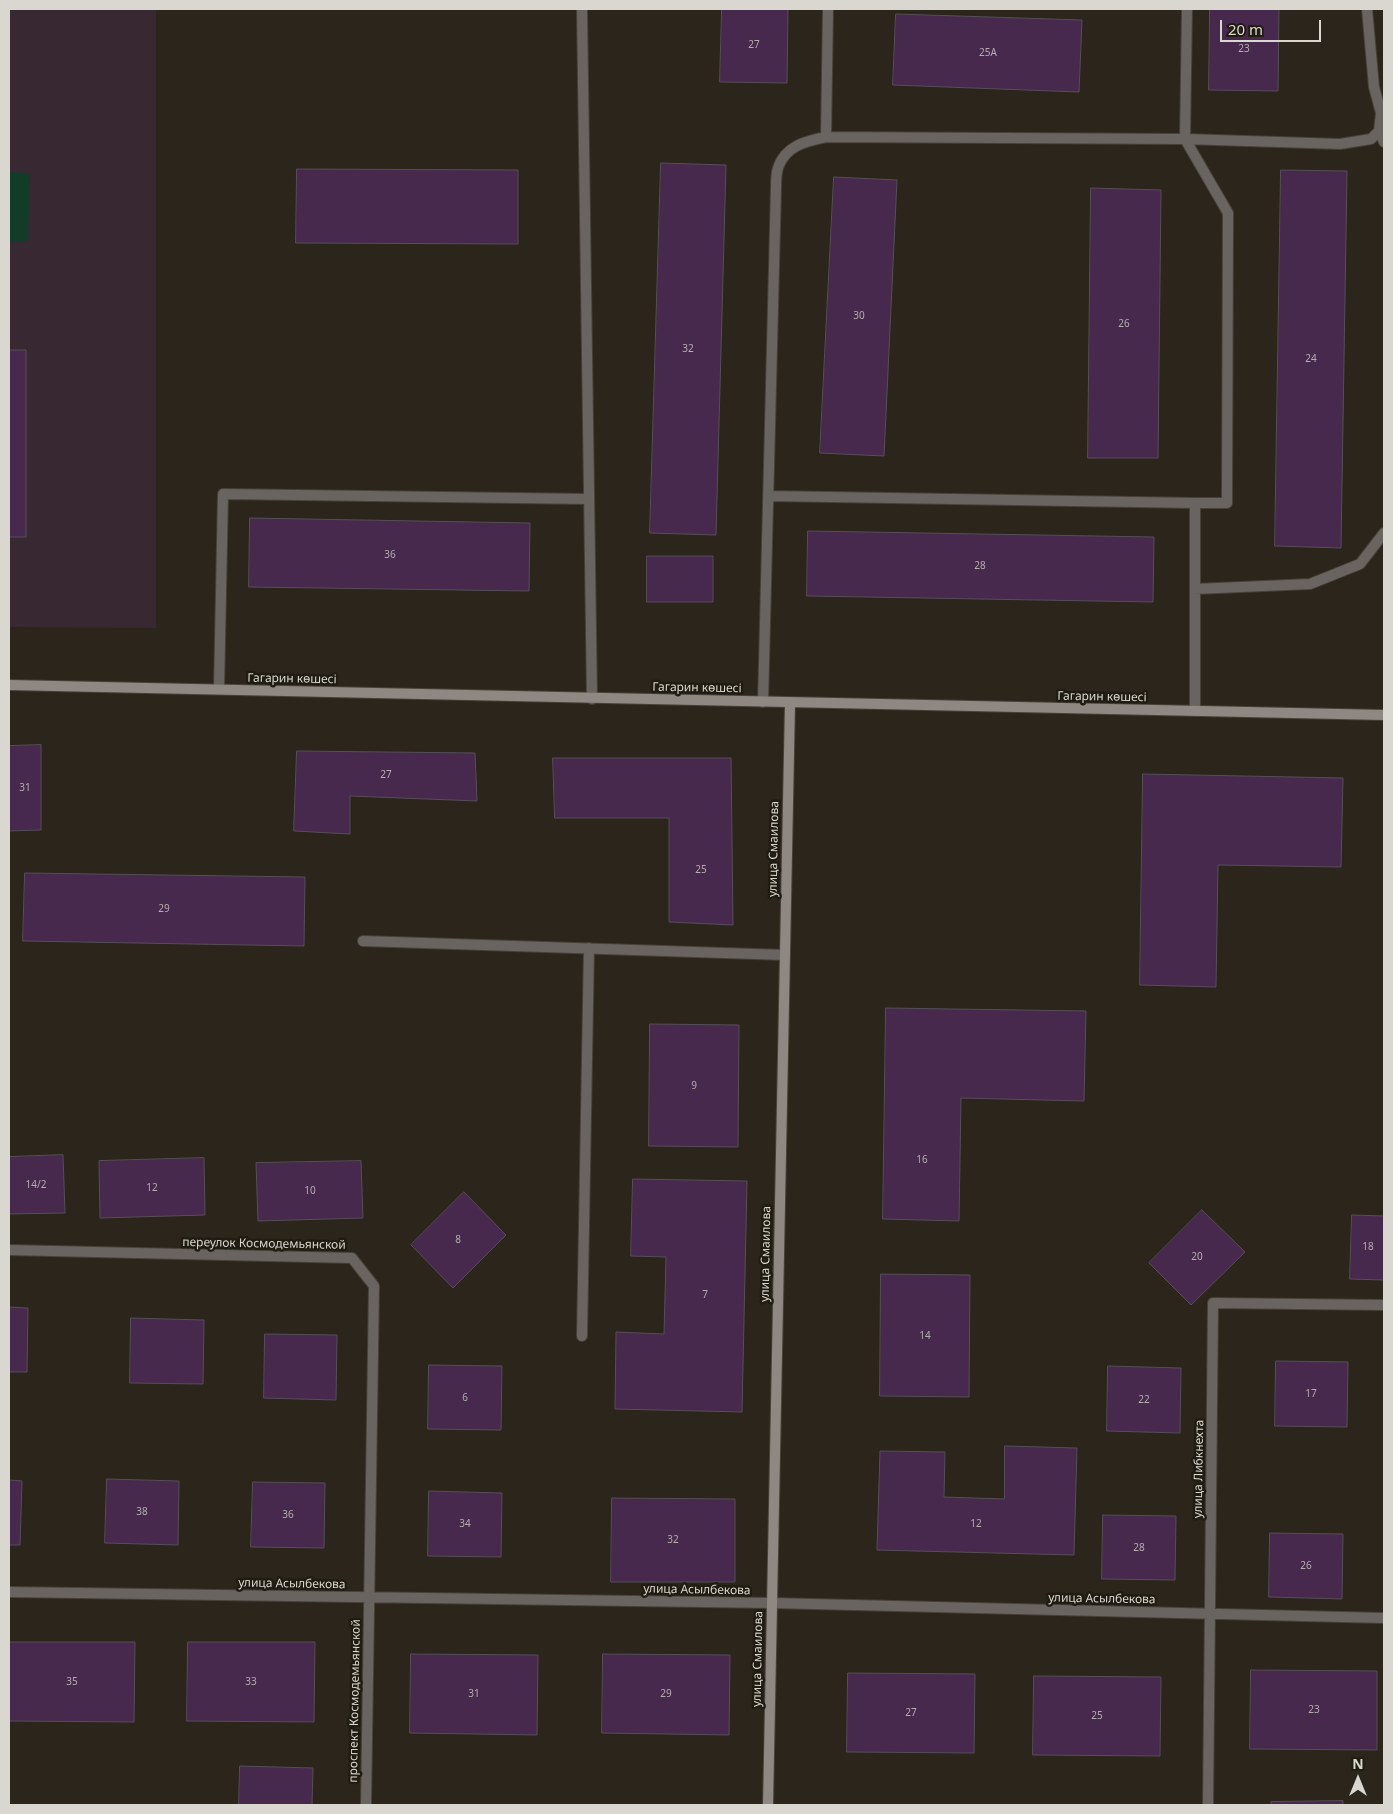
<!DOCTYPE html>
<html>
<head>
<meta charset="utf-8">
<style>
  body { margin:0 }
  #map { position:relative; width:1393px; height:1814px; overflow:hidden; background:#2b251b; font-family:"Noto Sans",sans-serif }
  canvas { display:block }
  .frame { position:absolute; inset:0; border:10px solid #dad7d0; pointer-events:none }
  .north { position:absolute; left:1333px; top:1754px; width:50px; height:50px; -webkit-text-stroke:4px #211c12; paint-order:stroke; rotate:0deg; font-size:14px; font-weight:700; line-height:20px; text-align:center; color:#dad7d0 }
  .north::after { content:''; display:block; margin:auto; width:18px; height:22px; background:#dad7d0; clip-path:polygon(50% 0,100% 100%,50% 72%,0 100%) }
  .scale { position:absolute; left:1220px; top:20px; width:101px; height:22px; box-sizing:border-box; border:2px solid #dad7d0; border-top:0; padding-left:6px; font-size:15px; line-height:18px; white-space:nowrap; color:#dad7d0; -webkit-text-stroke:4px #211c12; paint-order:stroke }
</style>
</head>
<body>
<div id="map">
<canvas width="1393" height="1814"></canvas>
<div class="frame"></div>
<div class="north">N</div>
<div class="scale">20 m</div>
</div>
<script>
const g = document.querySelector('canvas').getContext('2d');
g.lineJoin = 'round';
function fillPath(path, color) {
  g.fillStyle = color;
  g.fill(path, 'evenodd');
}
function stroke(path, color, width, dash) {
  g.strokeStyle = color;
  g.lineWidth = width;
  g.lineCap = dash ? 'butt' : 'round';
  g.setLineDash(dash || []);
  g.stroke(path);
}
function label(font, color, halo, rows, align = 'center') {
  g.font = font + ' "Noto Sans",sans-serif';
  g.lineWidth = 5;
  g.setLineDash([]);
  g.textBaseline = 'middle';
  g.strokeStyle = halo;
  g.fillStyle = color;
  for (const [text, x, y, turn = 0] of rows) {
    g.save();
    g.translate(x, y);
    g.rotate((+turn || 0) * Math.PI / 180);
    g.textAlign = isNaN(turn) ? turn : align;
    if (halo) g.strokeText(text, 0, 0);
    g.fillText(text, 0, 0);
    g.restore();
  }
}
fillPath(new Path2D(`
  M9 9H156V628L9 627Z`), '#382831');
fillPath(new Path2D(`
  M9 172 30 173 28 242 9 241Z`), '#123b28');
const building = new Path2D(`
  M722 9H788L787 83 720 82Z
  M1210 9H1279L1278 91 1209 90Z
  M896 14 1082 20 1079 92 893 85Z
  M661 163 726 165 716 535 650 533Z
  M297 169 518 170V244L296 243Z
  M1281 170 1347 171 1341 548 1275 546Z
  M834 177 897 180 884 456 820 453Z
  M1091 188 1161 190 1158 458H1088Z
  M9 350H26V537H9Z
  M250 518 530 523 529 591 249 587Z
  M808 531 1154 537 1153 602 807 596Z
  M647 556H713V602H647Z
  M41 745V830L9 831V746Z
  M297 751 475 753 477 801 350 796V834L294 831Z
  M553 758H731L733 925 669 922V818H555Z
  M1143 774 1343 778 1341 867 1218 865 1216 987 1140 985Z
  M25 873 305 877 304 946 23 941Z
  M886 1008 1086 1011 1084 1101 961 1098 959 1221 883 1219Z
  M650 1024 739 1025 738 1147 649 1146Z
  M63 1155 65 1213 9 1214V1157Z
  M204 1158 205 1215 100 1218 99 1161Z
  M361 1161 363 1218 258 1221 256 1163Z
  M633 1179 747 1181 742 1412 615 1409 616 1332 664 1334 666 1257 631 1256Z
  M464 1192 506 1235 453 1288 411 1245Z
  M1202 1210 1245 1252 1191 1305 1149 1263Z
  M1352 1215 1384 1216V1280L1350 1279Z
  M881 1274 970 1275 969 1397 880 1396Z
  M9 1307 28 1308 27 1372H9Z
  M131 1318 204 1320 203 1384 130 1383Z
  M265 1334 337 1335 336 1400 264 1398Z
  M1276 1361 1348 1362 1347 1427 1275 1426Z
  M429 1365 502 1366 501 1430 428 1429Z
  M1108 1366 1181 1368 1180 1433 1107 1431Z
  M1005 1446 1077 1448 1074 1555 877 1550 880 1451 945 1452 944 1497 1004 1499Z
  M107 1479 179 1481 178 1545 105 1543Z
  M9 1480 22 1481 20 1545H9Z
  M253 1482 325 1483 324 1548 251 1547Z
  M429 1491 502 1493 501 1557 428 1556Z
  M612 1498 735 1499V1582H611Z
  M1103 1515 1176 1516 1175 1580 1102 1579Z
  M1270 1533 1343 1534 1342 1599 1269 1597Z
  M9 1642H135L134 1722 9 1721Z
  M188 1642H315L314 1722 187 1721Z
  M411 1654 538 1655 537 1735 410 1733Z
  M603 1654 730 1655 729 1735 602 1733Z
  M1251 1670 1377 1671V1750L1250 1749Z
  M848 1673 975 1674 974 1753 847 1752Z
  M1034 1676 1161 1677 1160 1756 1033 1755Z
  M240 1766 313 1768 312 1805H239Z
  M1343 1801V1805H1271V1802Z`);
fillPath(building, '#47294d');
stroke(building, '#574e58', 1);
const lane = new Path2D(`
  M582 9 592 699
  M828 9 826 137 1185 139 1340 144 1371 139 1379 131 1381 113 1374 87 1367 9
  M1187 9 1185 139 1228 213 1227 503H1195V711
  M1379 131 1384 142
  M769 496 1195 503
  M1195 589 1310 584 1360 564 1384 533
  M219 689 223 494 589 499
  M763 702 776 188C776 182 776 174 778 168 785 146 806 141 826 137
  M363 941 785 955
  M582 1336 589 948`);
const street = new Path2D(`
  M9 1250 352 1258 374 1286 366 1805
  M9 1592 772 1603 1384 1618
  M1208 1805 1213 1303 1384 1305`);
const secondary = new Path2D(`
  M9 685 1384 715
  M768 1805 790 703`);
stroke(lane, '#474138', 12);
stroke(street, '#474138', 12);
stroke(secondary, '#474138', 12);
stroke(lane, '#696460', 10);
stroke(street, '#696460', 10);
stroke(secondary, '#8f8781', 10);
label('10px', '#b5acaf', null, [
  ["27",754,45],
  ["23",1244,49],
  ["25А",988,53],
  ["30",859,316],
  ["26",1124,324],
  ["32",688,349],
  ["24",1311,359],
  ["36",390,555],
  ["28",980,566],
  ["27",386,775],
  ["31",25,788],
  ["25",701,870],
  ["29",164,909],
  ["9",694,1086],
  ["16",922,1160],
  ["14/2",36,1185],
  ["12",152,1188],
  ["10",310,1191],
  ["8",458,1240],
  ["18",1368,1247],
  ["20",1197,1257],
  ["7",705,1295],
  ["14",925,1336],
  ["17",1311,1394],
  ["6",465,1398],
  ["22",1144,1400],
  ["38",142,1512],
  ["36",288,1515],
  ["34",465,1524],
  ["12",976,1524],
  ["32",673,1540],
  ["28",1139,1548],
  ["26",1306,1566],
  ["35",72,1682],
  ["33",251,1682],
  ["31",474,1694],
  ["29",666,1694],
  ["23",1314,1710],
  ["27",911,1713],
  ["25",1097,1716]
]);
label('12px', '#dad7d0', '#211c12', [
  ["Гагарин көшесі",292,679,1],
  ["Гагарин көшесі",697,688,1],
  ["Гагарин көшесі",1102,697,1],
  ["улица Смаилова",774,849,-89],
  ["переулок Космодемьянской",264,1244,1],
  ["улица Смаилова",766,1254,-89],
  ["улица Либкнехта",1199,1469,-89],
  ["улица Асылбекова",292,1584,1],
  ["улица Асылбекова",697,1590,1],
  ["улица Асылбекова",1102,1599,1],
  ["улица Смаилова",758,1659,-89],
  ["проспект Космодемьянской",355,1701,-89]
]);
</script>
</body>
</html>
